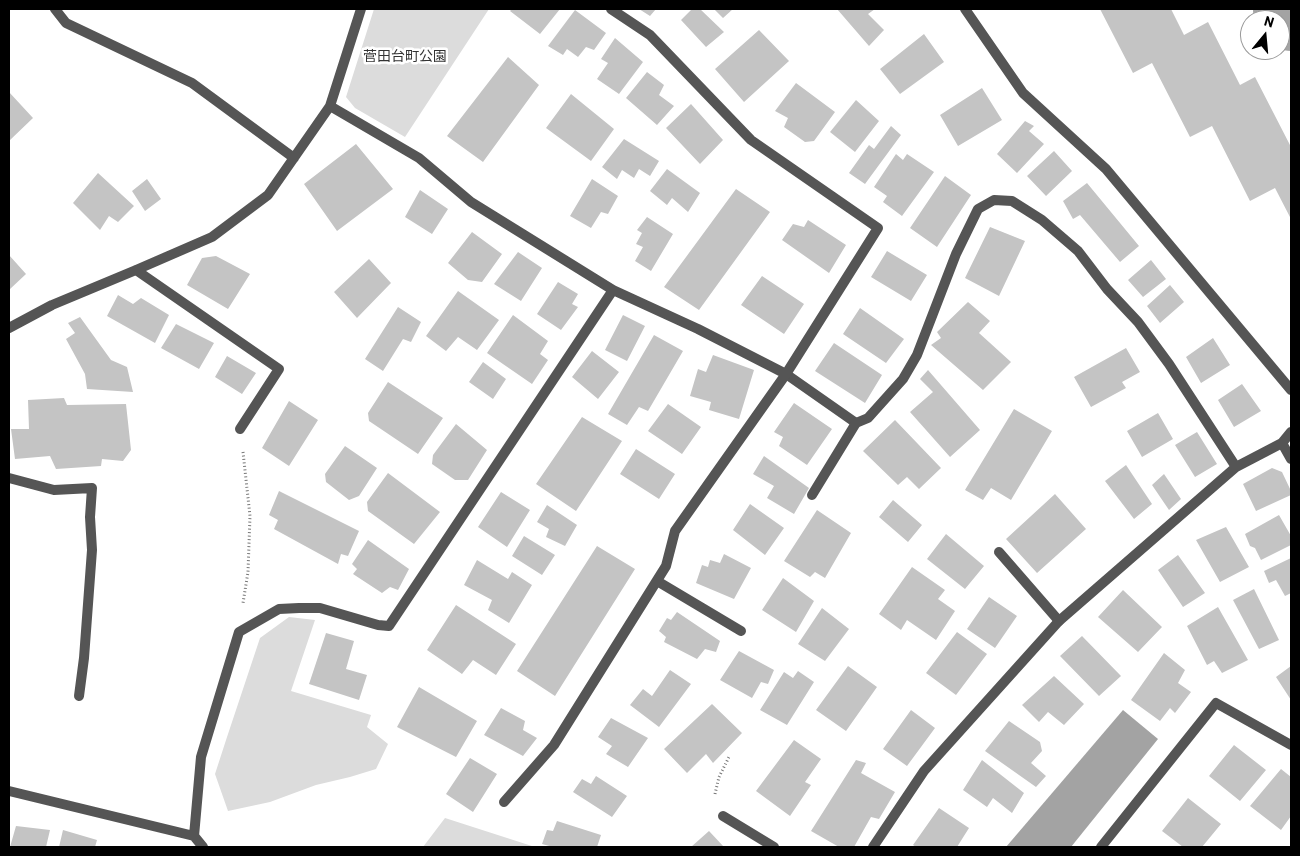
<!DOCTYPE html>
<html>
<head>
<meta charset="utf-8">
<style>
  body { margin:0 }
  #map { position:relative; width:1300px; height:856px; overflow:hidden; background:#fff; font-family:Barlow,sans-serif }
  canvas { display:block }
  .frame { position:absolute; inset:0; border:10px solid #000; pointer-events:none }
  .north { position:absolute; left:1240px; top:10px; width:50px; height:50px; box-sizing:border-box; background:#fff; border:1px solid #999; border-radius:50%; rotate:17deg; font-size:14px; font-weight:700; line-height:20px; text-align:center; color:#000 }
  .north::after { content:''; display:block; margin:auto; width:18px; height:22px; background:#000; clip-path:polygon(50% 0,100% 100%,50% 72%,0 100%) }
</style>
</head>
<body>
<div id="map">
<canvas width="1300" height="856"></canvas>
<div class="frame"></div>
<div class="north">N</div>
</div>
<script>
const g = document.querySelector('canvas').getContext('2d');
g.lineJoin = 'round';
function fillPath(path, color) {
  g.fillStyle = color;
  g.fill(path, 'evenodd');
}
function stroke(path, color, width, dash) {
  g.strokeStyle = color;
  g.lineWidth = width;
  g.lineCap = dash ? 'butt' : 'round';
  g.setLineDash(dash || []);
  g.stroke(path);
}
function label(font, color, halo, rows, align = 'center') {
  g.font = font + ' Barlow,"Noto Sans JP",sans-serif';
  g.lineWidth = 5;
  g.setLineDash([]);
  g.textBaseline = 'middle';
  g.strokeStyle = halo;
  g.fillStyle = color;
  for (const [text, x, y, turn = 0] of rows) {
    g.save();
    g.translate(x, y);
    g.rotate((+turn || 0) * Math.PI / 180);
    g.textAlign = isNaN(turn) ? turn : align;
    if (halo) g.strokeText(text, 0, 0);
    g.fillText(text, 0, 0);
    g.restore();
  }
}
fillPath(new Path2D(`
  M374 9H489L405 137 355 108 346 97Z
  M289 617 315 620 291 691 371 715 367 727 388 744 376 769 350 777 316 785 270 802 228 811 215 774 227 737 260 638Z
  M445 818 535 847H423Z`), '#dcdcdc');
fillPath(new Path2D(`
  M1123 710 1158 739 1071 847H1006Z`), '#a3a3a3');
stroke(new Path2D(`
  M1284 9 1291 20`), '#a3a3a3', 62);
fillPath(new Path2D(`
  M512 9H560L540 34 510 11Z
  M639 9H656L650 16Z
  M692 9H700L724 32 706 47 681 20Z
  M714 9H733L723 18Z
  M837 9H875L868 14 884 30 869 46Z
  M1100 9H1171L1184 35 1208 22 1240 85 1255 77 1291 147V219L1275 188 1250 201 1212 126 1190 137 1152 63 1133 73Z
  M575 10 606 33 594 50 586 47 578 57 567 49 563 55 548 46Z
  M759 30 789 61 744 102 715 69Z
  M924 34 944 62 900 94 880 69Z
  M615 38 643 62 619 94 597 79 608 63 601 59Z
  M508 57 539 85 483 162 447 136Z
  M647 72 664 85 659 95 674 106 657 125 626 98Z
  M796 83 835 112 814 141 805 142 784 127 788 118 775 111Z
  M982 88 1002 120 958 146 940 115Z
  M9 92 33 118 9 141Z
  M571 94 614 129 591 161 546 128Z
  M856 100 879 121 855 152 830 132Z
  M691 104 723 140 700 164 666 128Z
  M1025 121 1034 126 1029 131 1044 144 1017 173 997 154Z
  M891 126 901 135 865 184 849 173 869 145 874 149Z
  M624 139 659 161 650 176 639 169 634 178 622 170 617 179 602 167Z
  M356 144 393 189 337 231 304 184Z
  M1054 151 1072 171 1046 196 1027 176Z
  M896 154 903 160 907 154 934 172 902 216 883 202 887 196 874 187Z
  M667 169 700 193 688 212 672 198 667 205 650 191Z
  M98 173 134 206 118 222 109 216 100 230 73 203Z
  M945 176 971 195 937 247 910 228Z
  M147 179 161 199 145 211 132 191Z
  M592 179 618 196 608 214 601 212 591 228 570 216Z
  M1087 183 1139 246 1120 262 1080 215 1073 219 1063 201Z
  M736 189 770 212 699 310 664 287Z
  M420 190 448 209 432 234 405 217Z
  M647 217 673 234 651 271 635 261 643 247 636 244 642 233 637 230Z
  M808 220 846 245 829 273 782 240 793 224 804 227Z
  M990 227 1025 241 999 296 965 278Z
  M472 232 502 254 482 282 468 280 448 263Z
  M887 251 927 275 911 301 871 277Z
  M518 252 542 268 521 301 494 284Z
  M9 255 26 274 9 290Z
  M216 256 250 274 228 309 187 285 202 258Z
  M369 259 391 283 357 318 334 292Z
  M1151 260 1166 279 1143 297 1128 280Z
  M762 276 804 304 784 334 741 305Z
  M558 282 578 294 572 304 578 307 561 330 537 314Z
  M1170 285 1184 302 1160 323 1147 306Z
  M458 291 499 320 477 350 458 337 446 351 426 336Z
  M118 295 133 304 141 298 169 315 155 343 107 316Z
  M968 302 990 321 979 333 1011 362 983 390 931 345 941 338 937 332Z
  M398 307 421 322 411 342 403 339 383 371 365 359Z
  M860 308 904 339 886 363 843 334Z
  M513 315 548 341 540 354 548 360 532 384 487 353Z
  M623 315 645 326 627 361 605 350Z
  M80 317 111 360 127 367 133 392 87 389 85 374 66 339 75 333 68 323Z
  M176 324 214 343 199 369 161 348Z
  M654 335 683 351 648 411 639 407 627 425 608 414Z
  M1213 338 1230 365 1201 383 1186 357Z
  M834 343 882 375 865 403 815 371Z
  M1126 348 1140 372 1122 382 1126 388 1091 407 1074 377Z
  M592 351 619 372 598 399 572 377Z
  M713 355 754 370 739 419 709 410 711 402 690 396 698 369 706 372Z
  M227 356 256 373 242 394 215 377Z
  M483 362 506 379 493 399 469 382Z
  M928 370 980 430 950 457 910 412 933 392 920 379Z
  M388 382 443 418 418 454 369 421 368 413Z
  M1242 384 1261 411 1234 427 1218 400Z
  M64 398 67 405 126 404 131 450 123 461 102 459 101 466 56 469 50 456 15 459 11 429H29L28 400Z
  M289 401 318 420 289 466 262 448Z
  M794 403 832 429 807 465 779 446 783 437 774 432Z
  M668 404 701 427 682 454 648 431Z
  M1014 409 1052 431 1011 500 991 488 983 500 965 490Z
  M1158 413 1173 439 1142 457 1127 431Z
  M582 417 622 441 576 511 536 484Z
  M895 420 941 468 919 489 907 477 898 485 863 451Z
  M456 424 487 450 468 480H455L432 464 433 455Z
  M1197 432 1217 464 1195 477 1175 445Z
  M345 446 377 468 359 496 349 500 326 482 325 474Z
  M636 449 675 474 659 499 620 474Z
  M764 456 809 488 794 514 767 498 774 486 753 474Z
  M1126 465 1152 504 1134 519 1105 481Z
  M1272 468 1282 472 1291 491V495L1256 511 1243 484Z
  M388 473 440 512 414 544 368 511 367 502Z
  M1164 474 1181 499 1169 510 1152 485Z
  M279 491 359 531 348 556 341 554 338 564 274 529 278 520 269 515Z
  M501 492 530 510 507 547 478 527Z
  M1055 494 1086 529 1037 573 1006 539Z
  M893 500 922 525 908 542 879 517Z
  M750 504 784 528 765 555 733 530Z
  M547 505 577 525 565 546 546 537 549 529 537 522Z
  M817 510 851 533 825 578 815 572 810 577 784 561Z
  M1279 515 1291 536V545L1261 560 1255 548 1250 546 1245 534Z
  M1226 527 1249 567 1220 582 1196 540Z
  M946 534 984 566 965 589 927 559Z
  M524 536 555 555 542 575 512 556Z
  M368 540 409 569 398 590 390 587 382 593 353 574 357 569 352 564Z
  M597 546 635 569 555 696 517 671Z
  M724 554 751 568 734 599 696 583 702 565 708 567 710 560 720 563Z
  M1178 555 1205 593 1183 607 1158 570Z
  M1291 558V593L1285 596 1276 580 1269 583 1264 571Z
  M477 560 508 579 512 572 532 585 509 623 488 610 492 600 464 585Z
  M912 567 945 590 938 599 955 611 936 640 907 620 901 630 879 614Z
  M783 578 814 601 796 632 762 610Z
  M1254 589 1279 640 1259 649 1233 600Z
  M1123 590 1162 627 1138 652 1098 617Z
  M989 597 1017 616 995 648 967 629Z
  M456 605 516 644 496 675 473 660 462 674 427 650Z
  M1218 607 1248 660 1222 673 1214 661 1207 665 1187 626Z
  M822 608 849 629 825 661 798 644Z
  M677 612 720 641 716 652 705 649 697 659 664 642 666 637 659 631 667 618 671 620Z
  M957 632 987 654 956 695 926 673Z
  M326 633 354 641 346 669 367 675 359 700 309 684Z
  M1082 636 1121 676 1099 696 1060 656Z
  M739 651 774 670 768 684 761 682 752 698 720 680Z
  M1164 653 1185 670 1178 683 1191 692 1175 713 1170 708 1160 721 1131 700Z
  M848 666 877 687 846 731 816 710Z
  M1291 666V700L1276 677Z
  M670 670 691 684 659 727 630 705 643 689 652 696Z
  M798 671 814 682 787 725 760 710 784 672 793 678Z
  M1054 676 1084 704 1064 725 1048 712 1039 722 1022 705Z
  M419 687 477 721 456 757 397 727Z
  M712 704 742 733 713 763 706 754 687 773 664 749Z
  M501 708 525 721 523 730 537 738 523 756 484 735Z
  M911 710 935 728 907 766 883 749Z
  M611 718 648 738 628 767 606 754 612 746 598 737Z
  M1009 721 1040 742 1042 751 1031 763 1046 776 1036 787 985 751Z
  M794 740 821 759 805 782 811 785 790 816 756 791Z
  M1234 745 1266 770 1240 801 1209 776Z
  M470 758 497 774 473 812 446 794Z
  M856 760 866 763 861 773 895 792 879 819 871 817 854 847H839L811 831Z
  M982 760 1024 793 1012 813 993 798 987 807 963 790Z
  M1281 769 1291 777V816L1281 830 1250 806Z
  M596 776 627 796 612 817 573 792 582 779 591 784Z
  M1188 798 1221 824 1202 847H1183L1162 831Z
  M939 808 969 828 957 847H916L913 845Z
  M557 821 601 835 597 847H553L542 844 547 830 553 831Z
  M16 826 50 830 46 847H10Z
  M63 830 97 840 95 847H59Z
  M709 831 724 847H691Z`), '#c4c4c4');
stroke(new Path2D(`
  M243 452 250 516 248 572 243 603
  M715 794 719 777 729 757`), '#777', 3, [1, 2.5]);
stroke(new Path2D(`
  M786 374 856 423
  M9 478 54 490 92 488 90 517 92 550 84 658 79 696
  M999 552 1059 621
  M723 816 774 847`), '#555', 10);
stroke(new Path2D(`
  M55 9 66 23 192 83 294 158
  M965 9 1023 93 1106 169 1291 390
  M330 106 419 158 471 202 613 290 698 329 786 374
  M136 270 279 369 240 429
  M9 328 52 305 136 270 212 237 268 195 330 106 361 9
  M1282 443 1291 459
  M812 495 856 423 868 418 903 379 917 355 956 254 978 209 994 200 1012 201 1042 220 1078 251 1107 289 1138 322 1169 364 1236 467
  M657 581 741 631
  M9 791 194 836 201 757 239 632 279 609 299 608H320L378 625 389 626 613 290
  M504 802 554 745 666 566 675 531 786 374 878 228 751 140 650 35 611 9
  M194 836 203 847
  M873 847 924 771 1059 621 1236 467 1282 443 1291 432
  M1101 847 1216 703 1291 745`), '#555', 10);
label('14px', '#333', '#fff', [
  ["菅田台町公園",405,56]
]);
</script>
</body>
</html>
